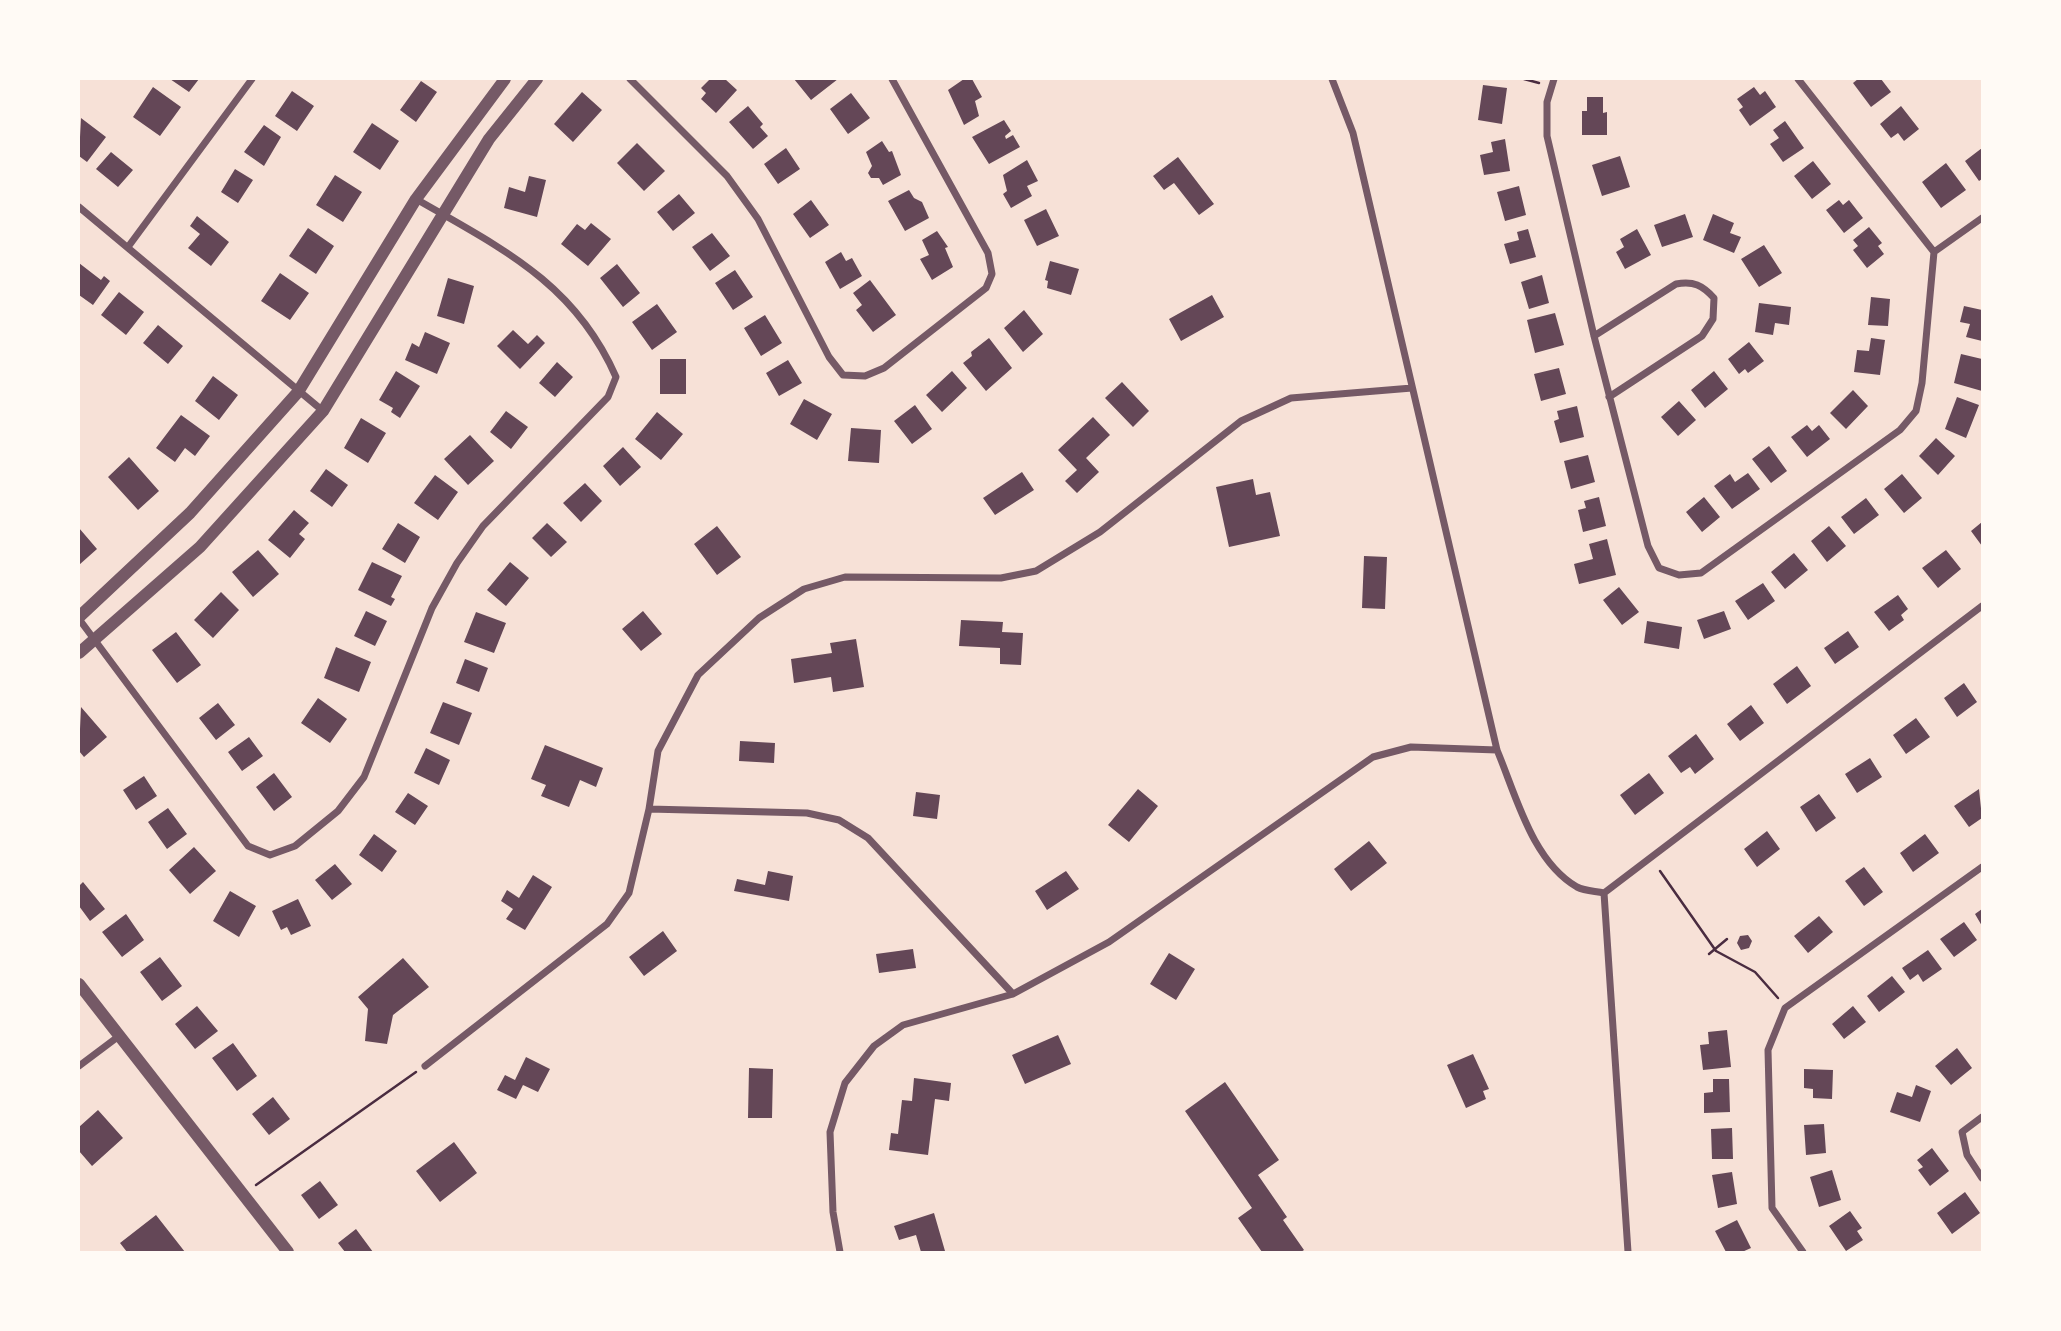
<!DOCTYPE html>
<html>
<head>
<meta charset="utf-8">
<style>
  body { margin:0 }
  #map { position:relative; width:2061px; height:1331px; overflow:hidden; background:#f7e1d7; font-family:Arial,sans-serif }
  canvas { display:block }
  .frame { position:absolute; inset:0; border:80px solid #fffaf5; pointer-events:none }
</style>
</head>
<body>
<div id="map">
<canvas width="2061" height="1331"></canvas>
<div class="frame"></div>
</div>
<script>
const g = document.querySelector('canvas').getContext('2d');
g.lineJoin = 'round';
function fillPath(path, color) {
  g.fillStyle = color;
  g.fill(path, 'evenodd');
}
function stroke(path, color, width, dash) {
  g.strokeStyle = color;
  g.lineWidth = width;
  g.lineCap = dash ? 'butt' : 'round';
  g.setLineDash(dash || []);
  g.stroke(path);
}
fillPath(new Path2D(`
  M170 79H199L189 92Z
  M710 79H725L737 90 716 113 701 99 706 93 701 88Z
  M794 79H838L811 100Z
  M964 79H972L982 97 975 101 979 116 964 125 948 90Z
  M1858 79H1881L1891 92 1871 107 1853 83Z
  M421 81 437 92 416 122 400 110Z
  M1483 85 1507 88 1502 124 1478 120Z
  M153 87 181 107 160 136 133 117Z
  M1754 87 1760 95 1765 91 1776 107 1750 126 1739 110 1743 107 1737 99Z
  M292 91 314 106 297 131 275 116Z
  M582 92 602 110 573 142 554 124Z
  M851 93 870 118 848 134 830 109Z
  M1587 97H1603V113L1607 112V135H1582V111H1587Z
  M748 106 763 124 760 127 768 136 753 149 729 122Z
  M1901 106 1919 129 1904 141 1898 133 1891 138 1880 124Z
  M81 118 106 137 87 162 79 156Z
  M1004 120 1011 131 1005 136 1006 139 1013 135 1020 147 989 164 972 137Z
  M1785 121 1804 148 1783 162 1770 144 1779 138 1773 130Z
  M372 123 399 141 380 170 353 152Z
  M264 125 281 137 264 166 244 152Z
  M1505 139 1510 171 1484 175 1480 155 1493 152 1491 142Z
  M882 141 889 152 892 151 901 175 883 185 879 178H871L868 173 872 166 866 152Z
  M637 143 665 171 644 191 617 163Z
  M786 148 800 169 778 184 764 164Z
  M1982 148V179L1979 181 1965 161Z
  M111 152 133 170 118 187 96 169Z
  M1620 156 1630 187 1602 196 1592 165Z
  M1178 157 1214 204 1199 215 1174 183 1164 190 1153 176Z
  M1027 160 1038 181 1027 186 1032 196 1011 208 1003 194 1007 191 1003 175Z
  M1813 161 1831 184 1812 199 1794 176Z
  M1946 163 1966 190 1941 208 1922 182Z
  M235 169 253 180 238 203 221 192Z
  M335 175 362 192 343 222 316 205Z
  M529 176 546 180 537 217 504 208 509 187 525 192Z
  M1519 186 1526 215 1505 221 1497 192Z
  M909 190 914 198 922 202 929 218 905 231 888 201Z
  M679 194 695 213 673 231 657 212Z
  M811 200 829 225 810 238 793 214Z
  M1839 200 1843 205 1849 200 1863 218 1844 233 1826 210Z
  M1046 209 1059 236 1037 246 1024 220Z
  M1685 214 1693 237 1662 247 1654 225Z
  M1713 214 1734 223 1730 233 1741 237 1734 253 1703 240Z
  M197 216 229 242 211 266 188 248 200 234 190 226Z
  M591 223 611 239 588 266 561 244 577 224 585 230Z
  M1869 227 1882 243 1878 246 1884 254 1867 268 1853 250 1858 246 1853 240Z
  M308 228 334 246 316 274 289 256Z
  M1528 229 1536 257 1510 264 1504 244 1519 240 1517 232Z
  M1637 229 1651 255 1625 269 1616 252 1624 247 1620 239Z
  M937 231 948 247 945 248 953 267 932 280 920 259 929 255 922 240Z
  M712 233 730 256 710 271 692 247Z
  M1764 245 1782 273 1759 287 1741 259Z
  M841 252 846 261 852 258 862 276 840 289 825 262Z
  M1050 261 1079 269 1071 295 1047 288 1048 281 1045 280Z
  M79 263 101 280 104 276 110 281 93 305 79 295Z
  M617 264 640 293 623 307 600 278Z
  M735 270 753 297 733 310 715 283Z
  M280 273 309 293 290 320 261 301Z
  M1542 275 1549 303 1529 309 1521 282Z
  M448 278 474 286 464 324 437 316Z
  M870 280 896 315 873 332 856 310 862 305 853 293Z
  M119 292 144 312 126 335 101 315Z
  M1212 295 1224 317 1181 341 1169 319Z
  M1871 297 1890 299 1888 326 1868 325Z
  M1759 303 1791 307 1789 325 1775 323 1773 335 1755 332Z
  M657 304 677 332 652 350 632 322Z
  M1964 306 1982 310V341L1966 337 1970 324 1960 322Z
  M1024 310 1043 334 1023 352 1004 328Z
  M1555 313 1564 345 1535 353 1527 320Z
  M765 315 782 343 761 356 744 328Z
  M158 325 183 346 168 364 143 343Z
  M513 330 528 344 537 335 545 343 520 369 497 346Z
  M425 332 450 343 437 374 405 360 412 343 419 347Z
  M989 338 1012 368 986 391 963 363 972 356 971 352Z
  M1871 338 1885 340 1880 375 1854 372 1857 350 1869 351Z
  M1749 342 1764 361 1748 373 1745 369 1739 374 1728 359Z
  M1961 354 1982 359V391L1954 383Z
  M660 359H686V394H660Z
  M788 360 802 383 779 396 766 373Z
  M557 362 573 377 555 397 539 383Z
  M1559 368 1566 394 1541 401 1534 374Z
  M396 371 420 386 400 418 391 412 393 408 379 400Z
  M952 371 967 388 942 412 926 395Z
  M1714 371 1728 389 1705 408 1691 390Z
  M213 376 238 395 219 420 195 401Z
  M1122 382 1149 411 1133 427 1105 398Z
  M1853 390 1868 406 1846 429 1830 413Z
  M1957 397 1979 405 1966 438 1945 429Z
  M804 399 832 414 817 440 790 424Z
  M1679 401 1696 420 1678 436 1661 417Z
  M915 405 932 429 912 444 894 421Z
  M1577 406 1584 437 1560 443 1554 421 1559 419 1557 411Z
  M506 411 528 427 511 449 490 432Z
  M657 412 683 434 661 460 635 439Z
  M181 415 210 436 195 456 185 448 175 462 156 448Z
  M1093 417 1110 435 1086 458 1099 472 1077 493 1065 481 1077 470 1058 450Z
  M361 418 386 433 368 463 344 448Z
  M1807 425 1812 431 1819 425 1830 439 1807 457 1791 437Z
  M851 428 881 430 879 463 848 461Z
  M470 435 494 461 468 485 444 459Z
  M1936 438 1955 456 1938 475 1919 456Z
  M1769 446 1787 471 1771 483 1752 459Z
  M623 447 641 467 620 486 603 466Z
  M1588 455 1595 482 1571 489 1564 461Z
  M129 457 159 491 138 510 108 477Z
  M326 469 348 485 332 507 310 491Z
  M1022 472 1034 490 995 515 983 498Z
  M1748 473 1760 489 1732 509 1714 486 1730 474 1735 482Z
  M1902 474 1922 498 1904 513 1884 489Z
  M435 475 458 492 438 520 414 503Z
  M1253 479 1256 495 1270 492 1280 536 1229 547 1216 487Z
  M585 483 602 501 581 522 563 503Z
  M1599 497 1606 526 1583 532 1578 510 1586 508 1584 501Z
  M1704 497 1720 517 1702 532 1686 512Z
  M1866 498 1879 515 1854 534 1841 517Z
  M294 510 309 523 299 534 305 539 290 558 268 540Z
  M1982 522V546L1971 531Z
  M398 523 420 537 405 563 382 549Z
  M547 523 567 542 551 557 532 538Z
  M717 526 741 557 717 575 694 544Z
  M1829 526 1846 546 1827 562 1811 541Z
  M79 528 97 549 79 565Z
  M1607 539 1616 575 1579 584 1574 564 1593 559 1589 544Z
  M258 550 279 574 253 597 232 572Z
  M1946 550 1961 569 1938 588 1922 568Z
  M1794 553 1808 570 1785 589 1771 572Z
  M1364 556 1387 557 1385 609 1362 608Z
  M372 562 402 576 391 597 395 599 391 606 358 590Z
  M510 562 529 578 506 606 487 590Z
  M1763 583 1775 601 1748 620 1735 601Z
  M1619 587 1639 612 1622 625 1603 600Z
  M221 592 239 610 213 638 194 620Z
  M1898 595 1908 609 1901 615 1904 620 1889 631 1874 612Z
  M366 611 387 621 375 646 354 636Z
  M643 611 662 634 641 651 622 629Z
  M1724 611 1731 629 1704 639 1697 620Z
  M476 612 506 623 494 653 464 642Z
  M961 620 1003 622 1002 632 1023 633 1021 665 1000 664V648L959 646Z
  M1647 621 1682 627 1679 649 1644 643Z
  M1848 631 1859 647 1835 664 1824 648Z
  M176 632 201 665 177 683 152 650Z
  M856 639 864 687 833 692 831 677 794 683 791 659 832 653 830 643Z
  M336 647 371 662 359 692 324 678Z
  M465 659 488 668 479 692 456 683Z
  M1797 666 1811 686 1787 704 1773 684Z
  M1964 683 1977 702 1957 717 1944 698Z
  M318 698 347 719 330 743 301 723Z
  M443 702 472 713 459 745 430 733Z
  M218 703 235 725 216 740 199 718Z
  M1751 705 1764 723 1740 741 1727 724Z
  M81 707 107 737 84 757 79 751Z
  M1916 718 1930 737 1906 754 1893 735Z
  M1696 734 1714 759 1695 774 1690 767 1681 773 1668 756Z
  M249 737 263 756 242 771 228 752Z
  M740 741 775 743 774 763 739 761Z
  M545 745 603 768 596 787 580 780 569 807 541 796 546 785 531 779Z
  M426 748 450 760 439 785 414 773Z
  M1870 758 1882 777 1857 793 1845 774Z
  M274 773 292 797 274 811 256 787Z
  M1649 773 1664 793 1635 815 1620 795Z
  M144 776 157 796 136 810 123 790Z
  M1138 789 1158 806 1129 842 1108 825Z
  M1979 789 1982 818 1969 827 1954 806Z
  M916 792 940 795 937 819 913 816Z
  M408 793 428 806 415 825 395 812Z
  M1819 794 1836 818 1816 832 1800 807Z
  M168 808 187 834 167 849 148 822Z
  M1767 831 1780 849 1757 867 1744 849Z
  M374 834 397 851 382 872 359 855Z
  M1925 834 1939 853 1913 872 1900 853Z
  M1369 841 1387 863 1351 891 1334 869Z
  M194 847 216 871 190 894 169 870Z
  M335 864 352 884 332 900 315 880Z
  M1864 867 1883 892 1864 906 1845 881Z
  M768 871 793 876 789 901 734 891 737 879 765 885Z
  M1066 871 1079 889 1047 910 1035 891Z
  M533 875 552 887 525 930 506 919 513 909 501 901 507 890 519 898Z
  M83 882 105 909 90 921 79 906V886Z
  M230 891 256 906 239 937 213 921Z
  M298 899 311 926 291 935 287 927 281 930 272 911Z
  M1982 909V926L1975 914Z
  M126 914 144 940 122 957 102 932Z
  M1819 916 1833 932 1808 953 1794 936Z
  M1964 922 1977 940 1954 957 1940 939Z
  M663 931 677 951 644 976 629 957Z
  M1748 935 1752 941 1749 948 1741 950 1737 943 1740 936Z
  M913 949 916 968 879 973 876 954Z
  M1928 950 1942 969 1923 982 1918 974 1910 980 1902 968Z
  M1169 953 1195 969 1176 1000 1150 984Z
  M160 957 182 986 162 1001 140 972Z
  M403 958 429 987 393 1015 387 1044 365 1041 368 1009 358 997Z
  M1892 976 1905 992 1879 1012 1867 996Z
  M197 1006 218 1031 195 1049 175 1024Z
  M1853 1006 1866 1022 1844 1039 1832 1024Z
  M1727 1030 1731 1067 1703 1070 1700 1045 1709 1044 1708 1032Z
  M1058 1035 1071 1064 1025 1084 1012 1055Z
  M233 1043 257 1076 237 1091 212 1058Z
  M1957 1048 1972 1068 1951 1085 1935 1066Z
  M1473 1054 1489 1089 1483 1091 1486 1099 1466 1108 1447 1065Z
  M526 1057 550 1069 538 1092 523 1085 516 1099 497 1090 505 1075 515 1080Z
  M749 1068 773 1069 772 1118H748Z
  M1804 1069 1833 1070 1832 1099 1813 1098V1089L1804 1088Z
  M914 1078 951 1083 949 1101 935 1099 928 1155 889 1150 891 1133 898 1134 902 1100 912 1101Z
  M1713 1079H1729L1730 1112 1704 1113V1093L1713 1092Z
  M1225 1082 1279 1160 1258 1175 1287 1217 1283 1220 1304 1250 1301 1252H1262L1238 1218 1252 1208 1185 1111Z
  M1916 1085 1931 1091 1920 1122 1890 1112 1897 1092 1912 1097Z
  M273 1097 290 1119 269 1135 252 1114Z
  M98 1110 123 1138 92 1166 79 1151V1127Z
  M1824 1124 1826 1153 1806 1155 1804 1125Z
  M1732 1128 1733 1159H1712L1711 1129Z
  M454 1142 477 1173 440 1202 416 1171Z
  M1932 1148 1949 1171 1930 1186 1918 1170 1923 1167 1917 1160Z
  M1832 1170 1841 1200 1819 1207 1810 1177Z
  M1732 1172 1737 1204 1718 1208 1712 1175Z
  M320 1181 338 1205 319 1219 301 1195Z
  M1965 1192 1980 1213 1952 1234 1937 1213Z
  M1850 1211 1862 1228 1857 1231 1863 1240 1846 1251 1829 1226Z
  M934 1213 945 1251 921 1252 916 1235 899 1240 894 1226Z
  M156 1215 185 1252H127L120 1243Z
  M1737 1220 1751 1248 1742 1252H1726L1715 1231Z
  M356 1229 373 1252H345L338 1243Z`), '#644757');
stroke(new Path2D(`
  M1524 79 1539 83
  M1660 871 1716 951 1755 972 1778 998
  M1709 954 1727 939
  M256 1185 416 1072`), '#4a2c40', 2.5);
stroke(new Path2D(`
  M630 79 727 176 758 219 829 357 843 375 865 376 884 368 986 288 992 274 988 253 892 79
  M1332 79 1353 133 1497 750C1516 795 1532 861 1577 887 1585 891 1595 891 1604 893
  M1554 79 1547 102V136L1594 336 1648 546 1659 568 1679 575 1701 573 1900 430 1916 411 1922 383 1934 252 1798 79
  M79 207 323 411
  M128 247 252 79
  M1934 252 1982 218
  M1594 336 1676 284C1694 281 1702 285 1714 298L1713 319 1702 336 1609 397
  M79 619 248 846 270 855 295 846 338 811 364 777 432 608 457 563 483 526 608 397 616 377C575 283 501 248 416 199
  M649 809 807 813 839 820 868 838 1013 994
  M1604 893 1982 606
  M1604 893 1628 1252
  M79 1066 119 1036
  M425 1066 607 924 629 893 649 809 658 751 698 675 759 618 804 589 845 577 1001 578 1036 571 1100 532 1241 421 1291 398 1412 388
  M1982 1117 1962 1132 1967 1155 1982 1178
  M840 1252 833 1212 830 1132 845 1083 874 1046 903 1025 1013 994 1109 942 1373 757 1411 747 1497 750
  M1803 1252 1772 1208 1768 1050 1785 1008 1982 867`), '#755966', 7);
stroke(new Path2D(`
  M79 617 190 513 298 392 416 199 505 79
  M79 653 200 547 323 411 489 139 537 79
  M79 984 288 1252`), '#755966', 12);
</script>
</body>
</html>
